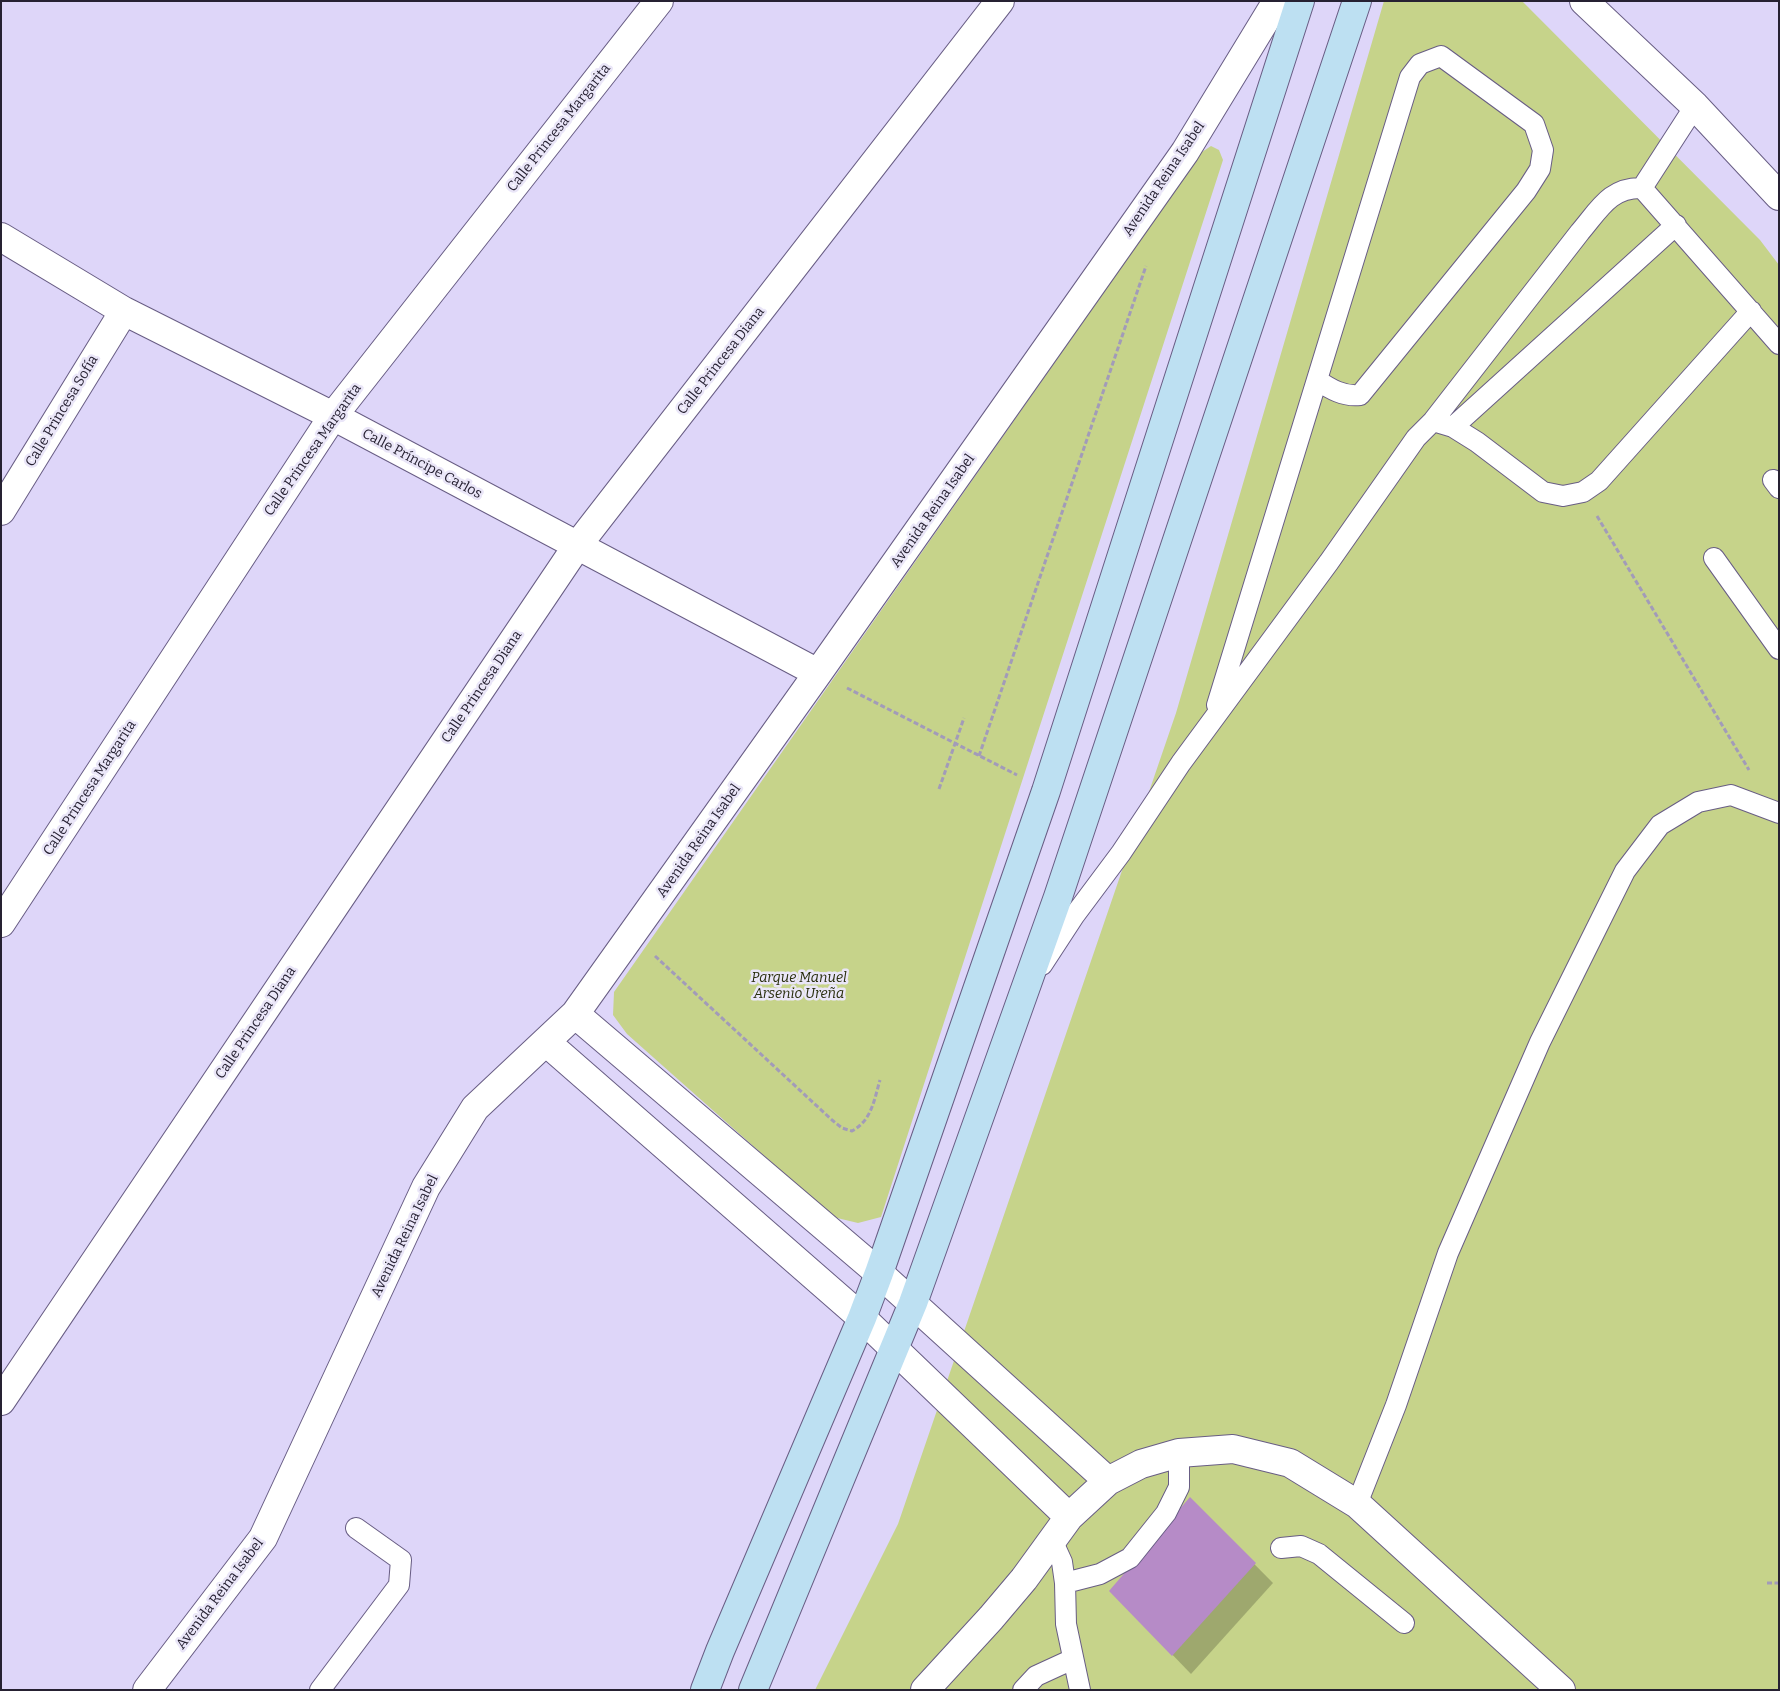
<!DOCTYPE html>
<html>
<head>
<meta charset="utf-8">
<style>
  body { margin:0 }
  #map { position:relative; width:1780px; height:1691px; overflow:hidden; background:#ded6f9; font-family:Bitter,serif }
  canvas { display:block }
  .frame { position:absolute; inset:0; border:2px solid #262132; pointer-events:none }
</style>
</head>
<body>
<div id="map">
<canvas width="1780" height="1691"></canvas>
<div class="frame"></div>
</div>
<script>
const g = document.querySelector('canvas').getContext('2d');
g.lineJoin = 'round';
function fillPath(path, color) {
  g.fillStyle = color;
  g.fill(path, 'evenodd');
}
function stroke(path, color, width, dash) {
  g.strokeStyle = color;
  g.lineWidth = width;
  g.lineCap = dash ? 'butt' : 'round';
  g.setLineDash(dash || []);
  g.stroke(path);
}
function label(font, color, halo, rows, align = 'center') {
  g.font = font + ' Bitter,serif';
  g.lineWidth = 5;
  g.setLineDash([]);
  g.textBaseline = 'middle';
  g.strokeStyle = halo;
  g.fillStyle = color;
  for (const [text, x, y, turn = 0] of rows) {
    g.save();
    g.translate(x, y);
    g.rotate((+turn || 0) * Math.PI / 180);
    g.textAlign = isNaN(turn) ? turn : align;
    if (halo) g.strokeText(text, 0, 0);
    g.fillText(text, 0, 0);
    g.restore();
  }
}
fillPath(new Path2D(`
  M1384 1H1522L1760 240 1779 265V1690H815L898 1524 1176 713Z
  M1211 146 1219 150 1223 160 881 1217 858 1223 833 1217 627 1034 613 1015 614 992 1202 152Z`), '#c6d38a');
fillPath(new Path2D(`
  M1190 1499 1273 1583 1191 1674 1111 1591Z`), '#0003');
fillPath(new Path2D(`
  M1190 1497 1256 1563 1172 1656 1109 1591Z`), '#b68bc7');
const lane = new Path2D(`
  M1642 188 1695 106
  M1433 421 1453 427 1477 442 1543 492 1563 496 1583 492 1599 481 1751 311
  M1453 427 1676 225
  M1773 480 1779 488
  M1714 558 1779 649
  M1217 705 1410 77 1420 64 1441 56 1534 124 1543 150 1540 169 1526 191 1360 395C1344 397 1330 389 1317 380
  M1042 965 1074 916 1121 853 1181 763 1329 562 1416 438 1433 421 1580 232C1599 210 1610 187 1642 188L1779 344
  M1357 1504 1396 1405 1448 1253 1540 1042 1625 871 1660 825 1698 802 1731 795 1779 813
  M1052 1540 1062 1562 1065 1583 1066 1624 1080 1690
  M1281 1548 1301 1546 1319 1554 1404 1623
  M1065 1583 1100 1574 1130 1558 1166 1513 1179 1487V1453
  M320 1690 399 1585 401 1560 356 1528
  M1023 1690 1036 1676 1073 1659`);
const street = new Path2D(`
  M1584 1 1695 106 1779 196
  M1 237 124 311 333 416 818 673
  M1 511 124 311
  M1 923 333 416 659 1
  M575 1014 879 1273 1108 1481
  M546 1042 862 1318 1069 1517
  M1 1401 577 546 1000 1
  M147 1690 263 1538 426 1187 475 1108 575 1014 818 673 1185 152 1277 1
  M925 1690 991 1618 1024 1579 1069 1517 1108 1481 1141 1464 1179 1453 1233 1449 1290 1463 1357 1504 1561 1690`);
const secondary = new Path2D(`
  M705 1690 720 1651 862 1318 879 1273 1046 791 1300 1
  M753 1690 913 1303 1058 897 1357 1`);
stroke(lane, '#685d84', 22);
stroke(street, '#685d84', 30);
stroke(secondary, '#685d84', 30);
stroke(new Path2D(`
  M1597 516 1749 770
  M847 688 1017 775
  M979 756 1146 266
  M939 789 964 718
  M655 956 832 1120 842 1128 852 1131C872 1120 874 1100 880 1080
  M1767 1583H1779`), '#a29bb9', 3, [5, 2.5]);
stroke(lane, '#fff', 20);
stroke(street, '#fff', 28);
stroke(secondary, '#bde0f2', 28);
label('14px', '#262132', '#eae6f8', [
  ["Calle Princesa Margarita",559,128,-52],
  ["Avenida Reina Isabel",1164,179,-56],
  ["Calle Princesa Diana",721,361,-52],
  ["Calle Princesa Sofía",62,411,-59],
  ["Calle Princesa Margarita",313,450,-55],
  ["Calle Príncipe Carlos",422,464,28],
  ["Avenida Reina Isabel",933,511,-55],
  ["Calle Princesa Diana",482,687,-56],
  ["Calle Princesa Margarita",90,788,-57],
  ["Avenida Reina Isabel",699,841,-55],
  ["Calle Princesa Diana",256,1023,-56],
  ["Avenida Reina Isabel",405,1236,-64],
  ["Avenida Reina Isabel",220,1594,-53]
]);
label('italic 14px', '#282d0c', '#eae6f8', [
  ["Parque Manuel",799,978],
  ["Arsenio Ureña",799,994]
]);
</script>
</body>
</html>
